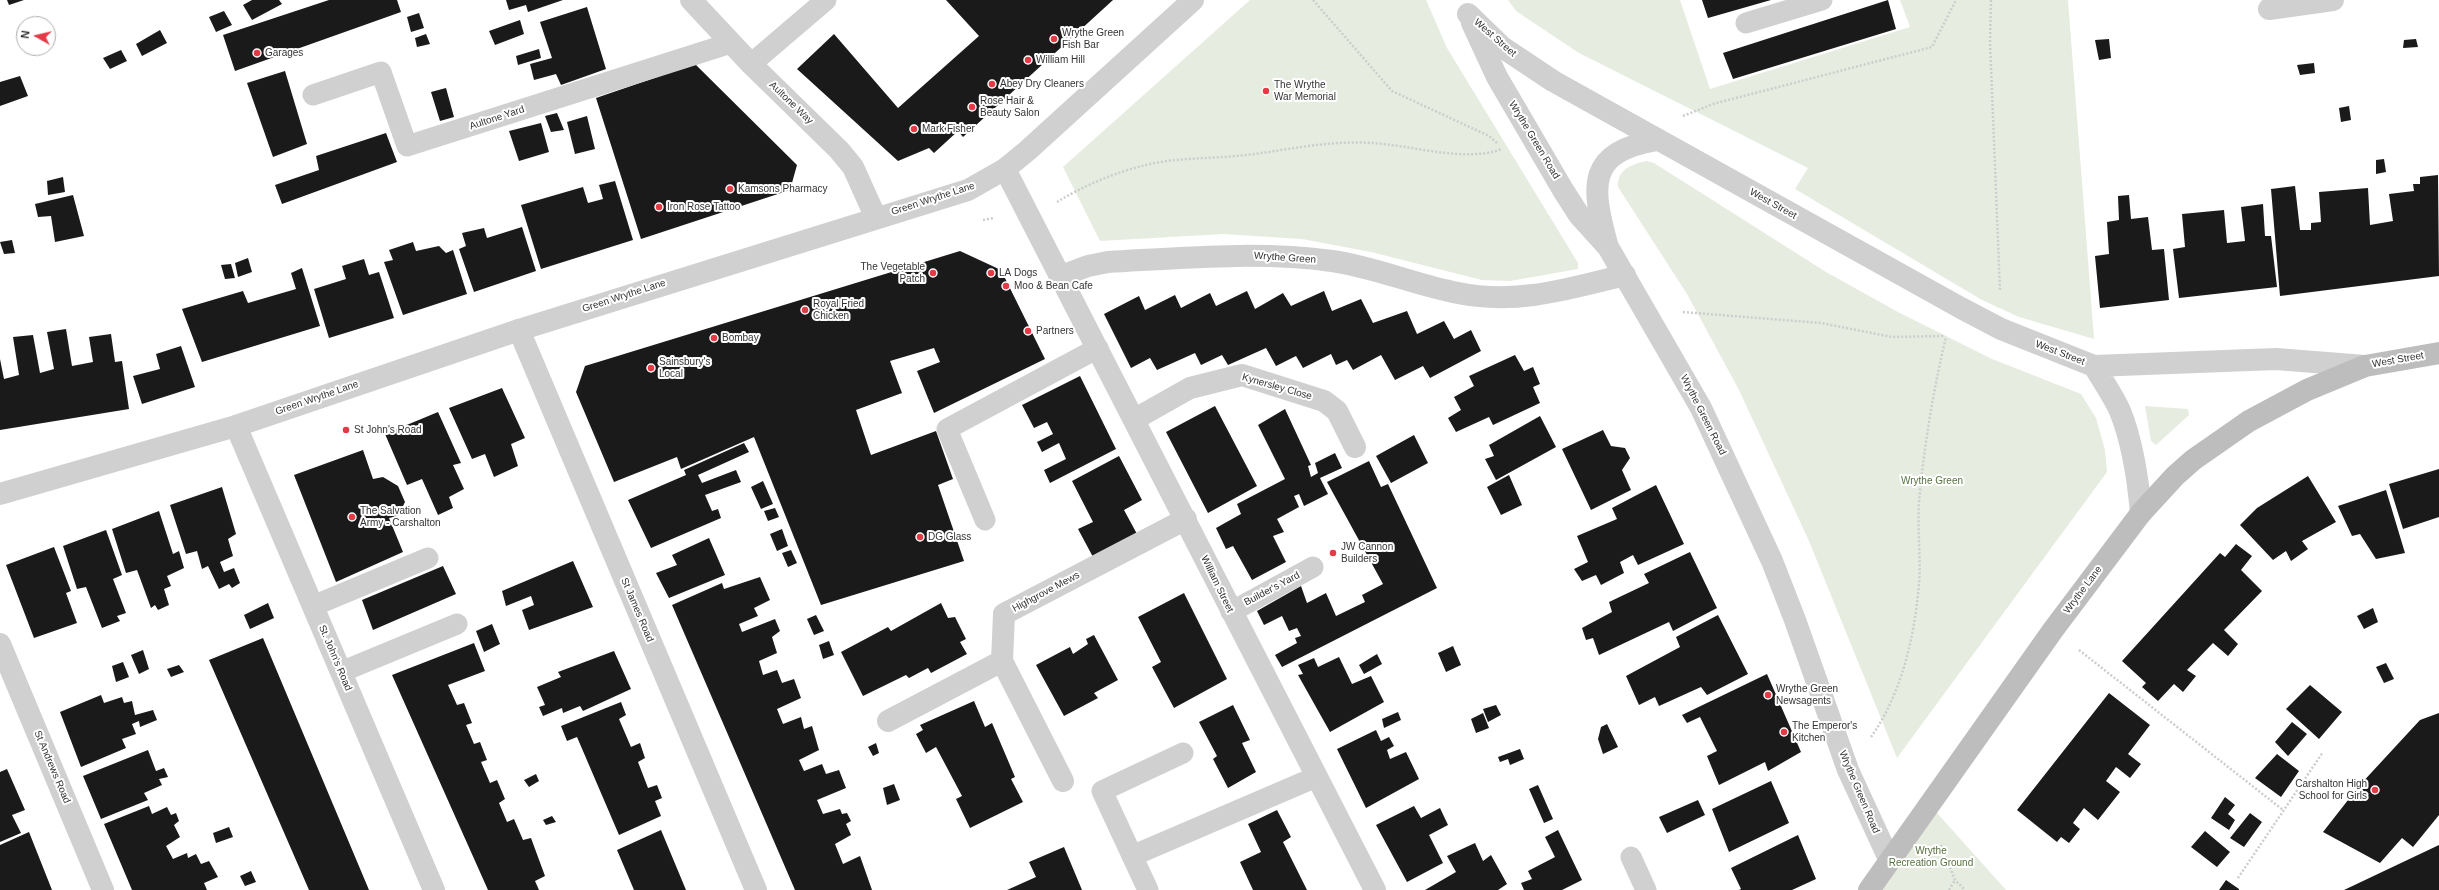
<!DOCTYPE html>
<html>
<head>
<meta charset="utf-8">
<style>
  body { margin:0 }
  #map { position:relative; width:2439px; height:890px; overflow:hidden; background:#fff; font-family:Helvetica,sans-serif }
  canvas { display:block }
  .north { position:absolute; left:16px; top:16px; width:40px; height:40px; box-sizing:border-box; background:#fff; border:1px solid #adadad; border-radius:50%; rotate:278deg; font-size:11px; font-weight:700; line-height:16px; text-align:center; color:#333 }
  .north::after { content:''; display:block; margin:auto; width:14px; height:18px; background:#e63946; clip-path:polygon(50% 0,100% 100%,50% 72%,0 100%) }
</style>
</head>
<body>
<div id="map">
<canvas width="2439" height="890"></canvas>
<div class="north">N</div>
</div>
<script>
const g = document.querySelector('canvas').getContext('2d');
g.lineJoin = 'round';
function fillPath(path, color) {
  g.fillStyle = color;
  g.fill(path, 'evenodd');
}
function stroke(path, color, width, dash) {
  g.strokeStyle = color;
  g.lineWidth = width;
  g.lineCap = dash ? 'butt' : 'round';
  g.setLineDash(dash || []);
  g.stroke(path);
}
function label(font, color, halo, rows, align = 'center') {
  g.font = font + ' Helvetica,sans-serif';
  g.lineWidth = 4;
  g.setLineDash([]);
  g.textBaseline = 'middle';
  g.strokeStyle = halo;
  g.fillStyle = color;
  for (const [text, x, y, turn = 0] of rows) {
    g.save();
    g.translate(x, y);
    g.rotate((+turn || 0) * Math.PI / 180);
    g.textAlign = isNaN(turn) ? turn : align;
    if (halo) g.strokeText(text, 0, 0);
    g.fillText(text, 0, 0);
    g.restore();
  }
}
fillPath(new Path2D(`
  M1250 0H1426L1447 48 1578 263V269L1510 281 1482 280 1371 252 1302 239 1223 234 1100 241 1063 167Z
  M1508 0H1680L1710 89 1910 27 1900 0H2068L2094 339 2019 317 1982 300 1795 189 1808 168 1579 53 1516 11Z
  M1647 161 1654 163 1826 272 1898 312 1992 359 2081 394 2096 418 2105 450 2107 472 1897 758 1809 541 1739 390 1687 294 1618 187C1617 170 1631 164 1647 161Z
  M2145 406 2188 409 2189 415 2156 445 2151 441Z
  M1929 802 1938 814 2006 890H1869Z`), '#e6ecdf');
fillPath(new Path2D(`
  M7 0H24L9 5Z
  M252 0H279L282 4 252 20 243 5Z
  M329 0H397L401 12 235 71 223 35Z
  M506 0H563L528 12 526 5 509 10Z
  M946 0H1113L963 137 958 131 934 153 929 148 898 161 797 69 834 34 898 108 979 36Z
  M1702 0H1771L1708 18Z
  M1888 0 1896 29 1733 79 1723 53Z
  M587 7 606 69 561 85 556 74 534 80 530 64 552 58 540 22Z
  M224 11 232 25 216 32 209 17Z
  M419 13 424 28 411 32 407 17Z
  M520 20 524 34 495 45 489 31Z
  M160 30 167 43 142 56 136 44Z
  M426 34 430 44 417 47 415 38Z
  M2109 39 2111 58 2099 60 2095 40Z
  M2416 39 2418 47 2403 48 2404 40Z
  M539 49 541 58 518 65 516 56Z
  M121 50 127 61 110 69 103 58Z
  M2314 63 2315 73 2300 75 2297 65Z
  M695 64 797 165 790 190 641 239 596 98Z
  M285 71 307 144 273 157 247 83Z
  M20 76 28 96 0 106V82Z
  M446 88 454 117 440 121 431 92Z
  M2349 106 2351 120 2341 122 2339 108Z
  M557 113 564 130 551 132 545 116Z
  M587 116 595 149 575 154 567 122Z
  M541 123 549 152 519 161 509 131Z
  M386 133 397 162 282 204 275 185 319 170 316 156Z
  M2384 159 2386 172 2376 174V160Z
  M2438 175 2439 276 2280 296 2271 189 2295 186 2300 230H2311V223L2321 222 2319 192 2368 188 2370 225 2393 221 2389 194 2414 191 2413 184H2420V177Z
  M63 177 65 192 48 195 47 181Z
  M615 181 633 240 541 269 521 205 583 187 588 203 603 199 599 185Z
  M73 195 84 236 55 242 51 216 38 217 35 204Z
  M2129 195 2131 219 2148 217 2152 250 2164 249 2169 300 2100 308 2095 256 2109 254 2107 222 2119 220 2118 196Z
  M2263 204 2265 236H2271L2277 287 2179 298 2173 249 2185 247 2182 214 2224 210 2227 243 2245 241 2241 207Z
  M522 227 536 271 474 292 459 249 466 246 462 233 484 228 487 238Z
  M12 240 15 253 4 254 0 242Z
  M413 242 416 251 439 246 446 253 453 250 467 294 403 315 384 262 393 260 389 250Z
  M960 251 1001 270 1045 359 934 413 917 371 940 362 934 348 890 361 902 393 856 410 871 455 936 431 953 479 938 485 964 561 821 605 754 437 681 469 677 457 614 482 576 392 585 366Z
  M248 258 252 272 238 277 235 263Z
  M364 259 369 275 379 272 394 318 329 338 314 289 346 279 342 266Z
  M231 264 235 278 225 279 221 265Z
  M302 268 320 326 202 362 182 309 243 291 248 303 296 289 291 273Z
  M1247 291 1255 309 1283 293 1291 306 1324 291 1332 311 1361 299 1373 323 1407 311 1417 334 1444 321 1454 339 1471 330 1481 351 1430 378 1423 366 1395 380 1381 355 1353 370 1347 360 1336 365 1331 354 1303 368 1296 356 1276 366 1266 348 1228 365 1222 355 1201 365 1195 353 1157 370 1150 358 1131 368 1104 314 1139 296 1145 310 1175 295 1181 308 1210 293 1216 306Z
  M66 329 72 366 93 362 89 337 111 334 115 362 122 361 129 409 0 430V359L4 379 19 375 13 337 33 335 40 373 54 369 47 332Z
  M181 346 195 387 142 404 133 376 160 369 156 354Z
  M1515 355 1524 371 1533 367 1540 384 1533 387 1540 403 1493 425 1489 417 1456 432 1448 418 1461 410 1454 397 1474 386 1469 376Z
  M1080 376 1116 449 1050 483 1044 470 1066 459 1059 443 1042 452 1037 442 1053 434 1047 422 1034 428 1022 405Z
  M502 388 525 438 511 444 518 466 494 477 485 454 472 459 449 408Z
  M1215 406 1257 486 1208 513 1166 432Z
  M1285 409 1311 465 1308 466 1311 477 1318 473 1315 463 1335 453 1342 468 1320 478 1328 494 1304 506 1299 494 1294 496 1299 507 1277 519 1284 532 1273 536 1286 562 1252 580 1233 546 1226 549 1216 528 1241 514 1237 504 1285 479 1258 425Z
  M438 412 461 463 453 465 464 489 449 497 453 508 438 515 422 479 407 485 385 434Z
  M1540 416 1556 447 1496 480 1485 459 1494 456 1489 445Z
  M1603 430 1611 446 1625 448 1630 458 1622 470 1631 490 1591 510 1562 449Z
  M1414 435 1428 463 1391 483 1376 456Z
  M744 443 749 452 698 475 702 483 736 470 741 482 705 495 712 511 718 509 721 518 651 548 628 500 686 475 684 470Z
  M363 450 373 479 383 477 398 486 405 502 398 516 389 518 403 552 336 582 294 475Z
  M1119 456 1142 500 1124 510 1137 534 1093 557 1078 529 1093 522 1072 481Z
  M1369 461 1381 487 1388 484 1437 588 1282 667 1275 655 1297 643 1295 638 1301 636 1297 628 1289 631 1282 616 1264 625 1257 611 1301 586 1307 603 1326 593 1336 616 1365 602 1362 595 1383 584 1327 482Z
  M2439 469V517L2403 529 2389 484Z
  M1509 475 1522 505 1501 515 1487 487Z
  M2308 476 2336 522 2302 541 2308 549 2291 561 2286 551 2273 560 2240 525 2257 508Z
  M763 481 773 504 761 509 751 487Z
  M1656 485 1684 544 1638 565 1633 555 1620 562 1624 573 1601 585 1596 575 1582 581 1574 569 1588 562 1577 536 1617 519 1612 508Z
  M222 487 236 534 228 539 233 556 220 562 224 572 234 568 240 583 232 588 229 584 219 589 208 566 202 569 197 551 186 554 170 505Z
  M2386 490 2405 553 2376 559 2360 534 2352 536 2338 506Z
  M775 508 779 517 768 521 764 511Z
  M159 511 173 554 179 551 184 568 167 576 171 586 164 589 169 605 158 610 155 605 151 608 137 570 126 573 112 529Z
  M782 529 788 546 777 551 770 534Z
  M106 530 122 575 113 579 126 613 117 616 120 621 102 628 86 587 77 589 63 546Z
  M709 538 725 575 669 598 656 573 677 565 672 555Z
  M2236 544 2252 556 2241 570 2262 591 2224 630 2238 644 2228 656 2213 643 2187 670 2196 676 2183 692 2174 684 2158 701 2142 687 2146 683 2122 661 2220 553 2225 557Z
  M54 547 71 591 66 593 77 623 34 638 6 565Z
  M791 550 797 563 788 567 782 553Z
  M1690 552 1717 608 1673 631 1669 622 1599 655 1593 638 1586 640 1582 628 1612 612 1609 602 1649 583 1644 574Z
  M573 561 593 607 529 630 522 610 534 605 531 596 506 606 502 591Z
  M443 566 456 594 373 630 362 600Z
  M760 577 770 600 754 608 758 616 739 624 742 632 775 619 780 631 772 637 777 653 759 661 763 675 777 670 782 683 794 679 801 698 777 709 783 724 801 717 804 729 812 726 819 750 799 760 804 771 822 764 826 774 839 770 846 788 817 800 823 814 840 809 842 814 847 813 851 821 846 824 851 835 835 844 843 864 860 856 872 890H795L672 605 722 583 724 589Z
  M1184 593 1227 679 1174 708 1152 667 1161 662 1138 617Z
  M268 603 274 618 250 629 244 615Z
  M941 603 948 618 955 617 966 639 960 642 967 654 931 673 928 668 909 678 906 675 863 696 841 652 888 627 891 631Z
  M2373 608 2378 622 2364 629 2357 616Z
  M816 615 824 631 814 635 807 619Z
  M1718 615 1748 674 1707 695 1701 687 1659 706 1655 697 1639 705 1626 676 1680 647 1676 637Z
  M492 624 500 644 484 652 476 631Z
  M1094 635 1118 680 1094 693 1098 698 1064 716 1036 665 1070 647 1073 654 1088 644 1086 639Z
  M263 638 369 890H309L209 660Z
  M829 641 834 655 823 659 819 645Z
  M474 643 485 671 448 685 457 705 464 703 472 723 466 725 474 744 480 742 487 760 481 762 490 783 497 780 505 799 499 803 507 822 514 819 523 840 531 838 545 876 535 881 539 890H488L392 675Z
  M1453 646 1461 665 1446 672 1438 653Z
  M143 650 149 669 139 674 131 655Z
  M614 651 631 689 583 711 580 706 563 713 562 708 543 716 539 707 545 705 537 687 561 677 558 672Z
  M1377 654 1382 664 1364 674 1359 665Z
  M1339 657 1352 684 1371 676 1384 702 1330 732 1298 675 1303 674 1298 665 1314 658 1318 667Z
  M123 662 129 677 116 682 112 666Z
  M2386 663 2394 679 2384 683 2376 667Z
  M179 665 184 672 171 677 167 669Z
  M1767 674 1801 752 1768 771 1765 762 1719 785 1707 756 1717 751 1700 717 1687 723 1682 715Z
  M2310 685 2342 712 2319 739 2286 709Z
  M2109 693 2150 725 2128 754 2141 764 2130 778 2116 767 2106 781 2120 792 2098 820 2084 808 2073 823 2080 829 2069 843 2061 837 2057 842 2017 810Z
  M101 695 104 703 122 697 124 703 132 701 135 715 153 710 157 720 140 727 139 721 132 724 136 734 122 739 126 748 81 767 60 712Z
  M974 701 985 727 992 723 1015 777 1011 779 1023 802 970 828 956 799 962 796 936 747 926 753 916 734 923 730 920 725Z
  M621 702 626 715 619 719 631 747 640 743 645 758 638 762 648 788 657 785 662 798 655 801 661 816 619 835 577 737 567 741 561 726Z
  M1233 705 1250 740 1242 743 1256 772 1228 788 1213 759 1217 756 1199 722Z
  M1496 705 1501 715 1488 722 1483 709Z
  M1398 712 1401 720 1384 728 1382 719Z
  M1483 713 1489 728 1476 733 1471 719Z
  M2439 713V815L2413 847 2402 838 2380 863 2323 832 2359 786 2420 720Z
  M2292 722 2307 734 2288 756 2275 742Z
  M1607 724 1618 747 1603 754 1598 739 1601 727Z
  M1376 730 1381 741 1389 737 1394 746 1387 750 1390 759 1406 752 1419 779 1366 808 1337 749Z
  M876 743 879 753 873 756 868 747Z
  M1520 749 1524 759 1510 765 1508 759 1500 762 1498 757Z
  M148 750 156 771 164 768 168 777 159 779 162 785 144 793 148 800 101 819 83 776Z
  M2277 754 2299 771 2281 797 2255 778Z
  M7 769 25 810 12 815 21 833 0 842V772Z
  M536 774 539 781 529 787 524 780Z
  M1771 781 1789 823 1729 852 1712 809Z
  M894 784 900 800 887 805 883 788Z
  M1538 785 1553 819 1544 823 1529 789Z
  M2225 797 2235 805 2228 814 2235 820 2229 830 2211 818Z
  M1698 800 1705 815 1667 833 1659 817Z
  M149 806 152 814 167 807 171 815 176 813 179 821 174 825 180 837 166 846 173 859 187 853 188 858 196 854 201 864 209 861 218 877 204 883 207 890H132L104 824Z
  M1414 806 1421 818 1440 808 1448 825 1429 835 1443 863 1407 882 1376 825Z
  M1277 810 1291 837 1283 842 1307 890H1253L1240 862 1261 852 1248 824Z
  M2250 813 2262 822 2244 847 2230 838Z
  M552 816 556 822 546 825 543 820Z
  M229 827 233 837 216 843 213 833Z
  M661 830 686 890H634L617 850Z
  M1558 830 1582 880 1562 890H1524L1521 883 1532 879 1528 871 1555 857 1545 837Z
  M2205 831 2230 852 2217 867 2191 847Z
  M29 832 52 890H0V845Z
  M1798 835 1816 879 1792 890H1739L1741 889 1731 868Z
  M1475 843 1483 861 1491 855 1507 884 1498 890H1425L1456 872 1447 856Z
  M2439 845V890H2344Z
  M1064 847 1082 890H1007L1036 877 1029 862Z
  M251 871 256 882 245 886 240 876Z
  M2226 880 2239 889V890H2219Z`), '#1a1a1a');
stroke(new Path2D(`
  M1313 0 1392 91 1489 136 1497 143
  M1991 0 1990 42 2000 291
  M1683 116 1713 104 1932 47 1956 0
  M1057 202C1083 186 1116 172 1146 165 1178 157 1213 159 1246 155 1288 150 1329 140 1372 143 1411 145 1465 163 1502 149
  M983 220 994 218
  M1683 312 1821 323 1892 337 1944 336
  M2079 650 2283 810
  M1871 737C1900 696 1913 643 1918 594 1922 564 1917 533 1919 502 1924 447 1933 391 1946 337
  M1941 845 1955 880 1965 890
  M2238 878 2323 752
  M1949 890 1955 880`), '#cdcdcd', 2.5, [2, 2]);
stroke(new Path2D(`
  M1746 23 1822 0
  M751 64 826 0
  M313 95 381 72 407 146 731 43
  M985 520 947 429 1098 348
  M313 606 428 558
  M1231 612 1313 567
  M341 672 457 624
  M1132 856 1316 777
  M1631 857 1646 890
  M1148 890 1102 791 1183 753`), '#d0d0d0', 21);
stroke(new Path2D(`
  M691 0 751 64 839 150 853 167 876 218
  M2269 9 2333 0
  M1005 169 1375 890
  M1061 276 1088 266 1108 262C1183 258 1258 251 1332 261 1375 267 1415 285 1458 293 1517 305 1568 289 1625 275
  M519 330 756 890
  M1135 419 1190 388 1242 375 1324 401 1337 411 1355 447
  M236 426 434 890
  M0 644 103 890
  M888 721 1002 661
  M1063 781 1002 661 1004 614 1186 519`), '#d0d0d0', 22);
stroke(new Path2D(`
  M1468 14 1502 47 1553 81 1961 308 2001 329 2094 366 2276 359 2365 366
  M1472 23 1497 77 1563 190 1579 215 1608 247 1701 408 1772 561 1795 620 1848 770 1889 859
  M1607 244C1591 185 1587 152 1657 140
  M2094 366C2102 380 2113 395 2120 411 2133 443 2138 479 2141 513
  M0 494 236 426 519 330 968 190 1005 169 1027 151 1193 0`), '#d0d0d0', 22);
stroke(new Path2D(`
  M1869 890 2053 630 2141 513 2175 476 2193 460 2249 421 2307 390 2365 366 2439 353`), '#bdbdbd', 22);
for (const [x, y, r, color] of [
  [1054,39,4,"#e63946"],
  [257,53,4,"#e63946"],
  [1028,60,4,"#e63946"],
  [992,84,4,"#e63946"],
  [1266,91,4,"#e63946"],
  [972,107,4,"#e63946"],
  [914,129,4,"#e63946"],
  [730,189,4,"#e63946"],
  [659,207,4,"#e63946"],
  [933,273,4,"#e63946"],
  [991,273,4,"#e63946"],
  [1006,286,4,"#e63946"],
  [805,310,4,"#e63946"],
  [1028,331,4,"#e63946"],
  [714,338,4,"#e63946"],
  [651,368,4,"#e63946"],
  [346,430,4,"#e63946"],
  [352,517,4,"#e63946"],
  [920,537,4,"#e63946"],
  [1333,553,4,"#e63946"],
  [1768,695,4,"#e63946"],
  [1784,732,4,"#e63946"],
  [2375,790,4,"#e63946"]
]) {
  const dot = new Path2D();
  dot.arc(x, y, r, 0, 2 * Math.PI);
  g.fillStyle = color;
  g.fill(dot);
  stroke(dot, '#fff', 1.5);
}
label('10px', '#333', '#fff', [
  ["Wrythe Green",1062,33],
  ["Fish Bar",1062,45],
  ["Garages",265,53],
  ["William Hill",1036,60],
  ["Abey Dry Cleaners",1000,84],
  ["The Wrythe",1274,85],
  ["War Memorial",1274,97],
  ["Rose Hair &",980,101],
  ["Beauty Salon",980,113],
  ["Mark Fisher",922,129],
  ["Kamsons Pharmacy",738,189],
  ["Iron Rose Tattoo",667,207],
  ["The Vegetable",925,267,"right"],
  ["Patch",925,279,"right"],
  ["LA Dogs",999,273],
  ["Moo & Bean Cafe",1014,286],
  ["Royal Fried",813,304],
  ["Chicken",813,316],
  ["Partners",1036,331],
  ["Bombay",722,338],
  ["Sainsbury's",659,362],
  ["Local",659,374],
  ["St John's Road",354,430],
  ["The Salvation",360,511],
  ["Army - Carshalton",360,523],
  ["DG Glass",928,537],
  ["JW Cannon",1341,547],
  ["Builders",1341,559],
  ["Wrythe Green",1776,689],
  ["Newsagents",1776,701],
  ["The Emperor's",1792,726],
  ["Kitchen",1792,738],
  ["Carshalton High",2367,784,"right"],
  ["School for Girls",2367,796,"right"]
], 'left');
label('10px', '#333', '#fff', [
  ["West Street",1495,38,41],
  ["Aultone Way",791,103,44],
  ["Aultone Yard",497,118,-18],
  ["Wrythe Green Road",1534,140,59],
  ["Green Wrythe Lane",933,199,-18],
  ["West Street",1773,204,29],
  ["Wrythe Green",1285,258,4],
  ["Green Wrythe Lane",624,296,-18],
  ["West Street",2060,353,21],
  ["West Street",2398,360,-10],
  ["Kynersley Close",1277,387,16],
  ["Green Wrythe Lane",317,398,-19],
  ["Wrythe Green Road",1703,415,63],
  ["William Street",1217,584,64],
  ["Builder's Yard",1272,589,-28],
  ["Wrythe Lane",2083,590,-53],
  ["Highgrove Mews",1046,592,-28],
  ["St James Road",637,610,67],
  ["St. John's Road",335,658,67],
  ["St Andrews Road",52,767,67],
  ["Wrythe Green Road",1859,792,67]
]);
label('10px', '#56703f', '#fff', [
  ["Wrythe Green",1932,481],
  ["Wrythe",1931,851],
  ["Recreation Ground",1931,863]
]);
</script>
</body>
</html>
